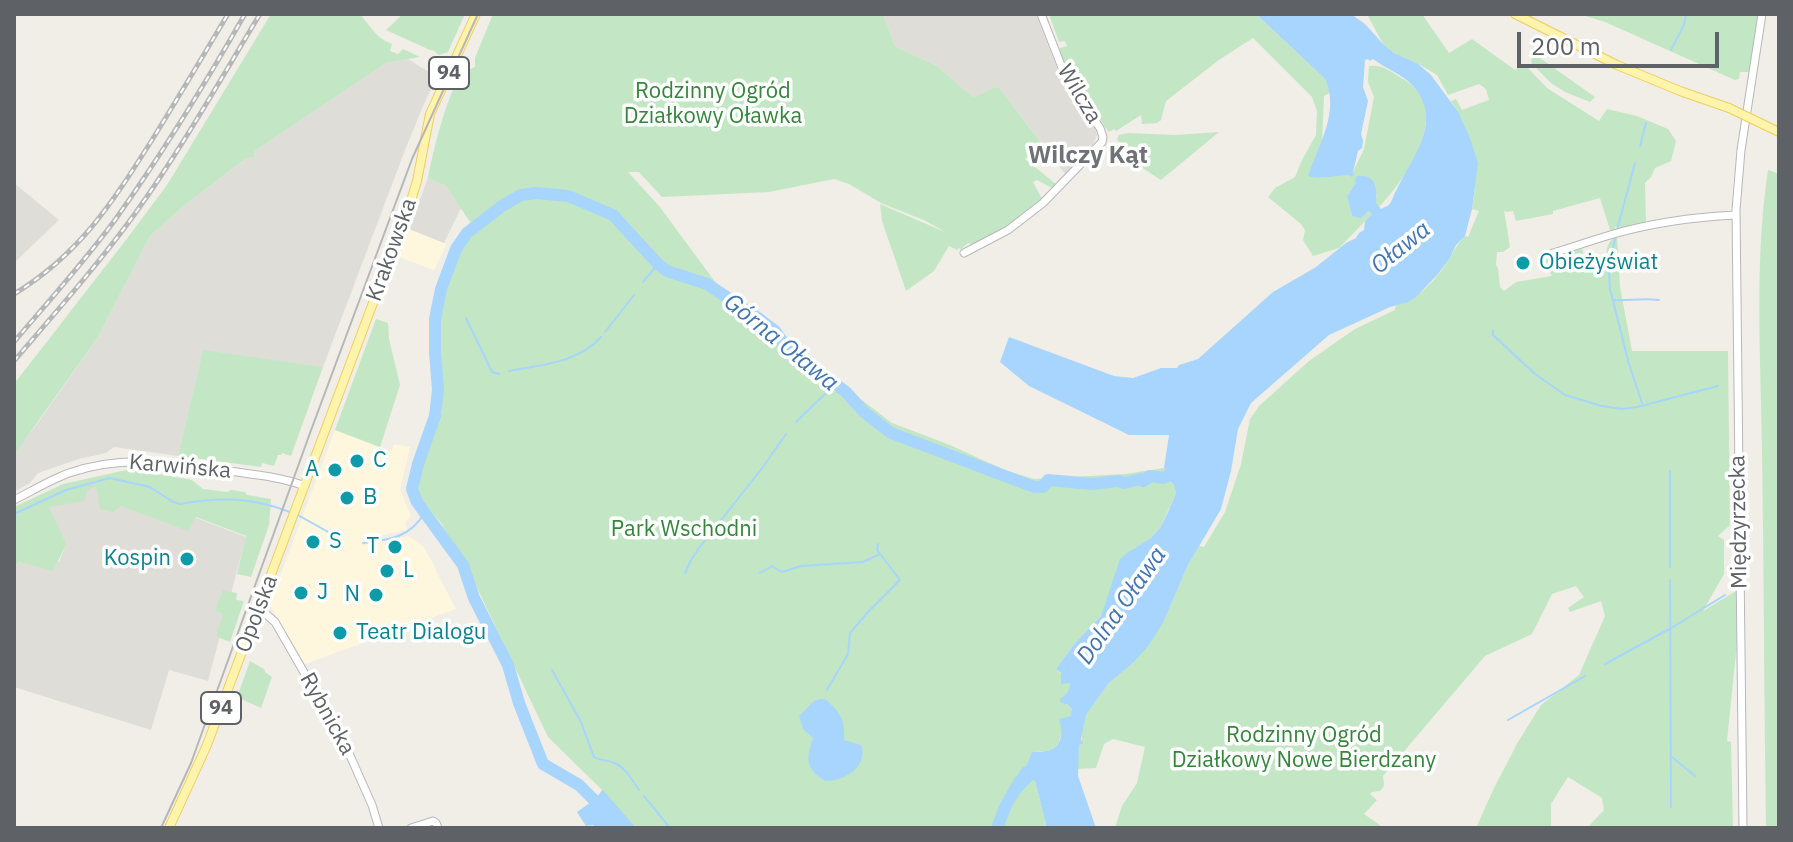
<!DOCTYPE html>
<html>
<head>
<meta charset="utf-8">
<style>
  body { margin:0 }
  #map { position:relative; width:1793px; height:842px; overflow:hidden; background:#f0eee6; font-family:"IBM Plex Sans",sans-serif }
  canvas { display:block }
  .frame { position:absolute; inset:0; border:16px solid #5e6166; pointer-events:none }
  .scale { position:absolute; left:1517px; top:32px; width:202px; height:36px; box-sizing:border-box; border:4px solid #5e6166; border-top:0; padding-left:10px; font-size:24px; line-height:28px; white-space:nowrap; color:#5e6166; -webkit-text-stroke:6px #fff; paint-order:stroke }
</style>
</head>
<body>
<div id="map">
<canvas width="1793" height="842"></canvas>
<div class="frame"></div>
<div class="scale">200 m</div>
</div>
<script>
const g = document.querySelector('canvas').getContext('2d');
g.lineJoin = 'round';
function fillPath(path, color) {
  g.fillStyle = color;
  g.fill(path, 'evenodd');
}
function stroke(path, color, width, dash) {
  g.strokeStyle = color;
  g.lineWidth = width;
  g.lineCap = dash ? 'butt' : 'round';
  g.setLineDash(dash || []);
  g.stroke(path);
}
function label(font, color, halo, rows, align = 'center') {
  g.font = font + ' "IBM Plex Sans",sans-serif';
  g.lineWidth = 7;
  g.setLineDash([]);
  g.textBaseline = 'middle';
  g.strokeStyle = halo;
  g.fillStyle = color;
  for (const [text, x, y, turn = 0] of rows) {
    g.save();
    g.translate(x, y);
    g.rotate((+turn || 0) * Math.PI / 180);
    g.textAlign = isNaN(turn) ? turn : align;
    if (halo) g.strokeText(text, 0, 0);
    g.fillText(text, 0, 0);
    g.restore();
  }
}
fillPath(new Path2D(`
  M409 229 447 244 434 270 399 257Z
  M335 430 391 452 394 444 410 447 400 490 411 516 405 523 407 530 363 539V545L409 536 423 546 431 560 433 562 436 571 456 609 305 664 271 607 270 603Z`), '#fef7dd');
fillPath(new Path2D(`
  M883 14H1036L1061 79 1095 128 1097 135 1091 149 1066 175 998 86 973 97 937 66 895 46Z
  M408 59 437 77 423 106 405 150 323 367 203 351 178 456 114 447 106 453 79 459 38 473 30 483 14 492V455L17 449 37 424 98 337 150 236 186 204 245 159 254 157 255 151 386 63Z
  M428 178 446 186 461 208 444 243 409 229Z
  M14 183 59 220 14 263Z
  M96 483 129 492 246 537 208 681 169 670 151 730 14 687V566L20 562H59L65 547V542L45 501Z`), '#dfddd8');
fillPath(new Path2D(`
  M271 14H360C370 26 377 39 392 44L390 51 398 54 403 49 420 57 386 63 255 151 254 157 245 159 186 204 150 236 98 337 14 455V384L129 236 167 185Z
  M403 14H465L448 52 439 55 433 50H430L386 30Z
  M493 14H883L895 46 937 66 973 97 998 86 1042 144 1025 159 1056 184 1052 188 1037 180 1033 182 1042 199 1008 227 973 245 968 243 961 249 959 248 957 250 949 246 934 271 906 291 882 221 880 204 945 232 926 221 881 203 849 184 834 179 769 192 662 197 639 172H628L660 207 721 290 762 314 794 348 892 423 950 445 1005 470 1034 479 1125 474 1164 468 1170 481 1174 485 1176 493 1160 528 1151 538 1128 552 1101 616 1075 643 1056 669 1070 683V688L1066 695 1067 704 1072 709V716L1061 727C1062 748 1053 752 1032 752L1035 781 1047 828H618L599 795 602 790 548 737 471 575 441 523 420 498 417 482 442 411 439 359 441 311 454 261 476 231 446 186 428 178C432 157 448 86 464 73 467 70 471 69 475 67V58Z
  M1049 14H1256L1325 79 1331 92 1324 96 1322 143 1316 155 1327 175H1349L1353 172 1364 149 1374 97 1368 82 1369 66C1383 64 1391 72 1403 79 1455 108 1407 178 1379 207L1375 203 1377 195 1356 183 1347 196 1352 216 1368 211 1372 214 1339 248 1313 256 1303 240 1305 230 1301 224 1268 197 1275 188 1295 177 1302 160 1316 135 1317 111 1312 97 1253 38 1219 60 1166 101 1161 120 1157 123 1142 124 1141 115 1116 131 1114 129 1109 132 1073 84 1060 51V48L1067 46 1065 41 1059 42Z
  M1367 14H1422L1449 53 1472 39 1515 70 1524 64 1547 88 1599 121 1607 109 1637 116 1668 129 1676 141 1671 161 1655 168 1651 177 1645 183 1646 223 1621 229 1620 227H1615V231L1610 230 1600 198 1553 211V214L1516 221 1513 211 1506 212 1504 210 1510 247 1503 252H1497L1496 265 1498 268 1500 287 1504 291 1516 282 1552 276 1543 259 1582 249 1586 263 1606 265C1607 253 1605 240 1617 237L1620 287 1632 351H1728L1730 525 1718 536 1724 540V574L1703 611 1736 591 1737 643 1727 741 1731 742 1733 828H1587L1604 810 1602 798 1568 777 1551 804V828H1476L1494 788 1518 742 1541 705 1579 675 1605 616 1601 601 1570 612 1568 608 1584 597 1576 586 1552 594 1532 634 1485 656 1383 776 1384 786 1380 791 1372 792 1370 794 1377 800 1364 814 1384 828H1115L1122 806 1137 783 1145 747 1113 739 1104 744 1096 768 1077 769 1079 745 1082 744V730L1086 715 1109 683 1133 663 1164 621 1188 565 1199 546 1204 547 1225 512 1241 464 1250 419 1259 406 1309 361 1355 329 1395 310 1396 305C1419 300 1438 277 1450 258 1455 249 1458 243 1465 236L1468 237 1479 211 1472 209C1480 170 1473 133 1451 101L1456 99 1462 110 1489 100 1486 89 1479 84 1448 95 1437 75 1417 63 1394 53 1383 44Z
  M1579 14H1758L1749 72H1740L1739 79 1735 80 1605 22Z
  M1537 56 1595 97 1590 102 1565 92 1551 83 1532 64 1531 59Z
  M1219 132 1161 180 1144 169 1117 140 1119 135 1128 133 1175 135Z
  M1768 170 1779 174V828H1766C1764 702 1764 576 1762 450 1761 358 1754 262 1768 170Z
  M376 319 388 323 389 339 400 385 380 447 335 430Z
  M203 350 323 367 291 456 282 453 281 455H278L274 466 262 463 261 467 178 456Z
  M131 469 192 480 203 489 227 492 231 490 245 492 247 495 271 499 269 525 251 577 237 574 246 536 196 517 188 531 121 506 113 512 100 509 96 486 87 491 84 501 49 507 65 541V547L53 571 20 562 14 566V507L63 484Z
  M223 590 237 593 236 600 244 601 230 642 217 637V632L223 614 215 611Z
  M250 661 264 669 265 672 272 677 261 708 237 697Z`), '#c3e7c4');
fillPath(new Path2D(`
  M1256 14H1351L1365 24 1383 44 1394 53 1417 63 1431 75 1459 113 1470 138 1478 163 1472 209 1465 236 1456 245 1450 258 1438 274 1416 297 1408 302 1390 307 1329 335 1251 403 1238 429 1231 471 1221 509 1188 565 1164 621 1149 645 1133 663 1109 683 1086 715 1081 739 1083 744 1079 745 1078 776 1096 828H1047L1035 781 1033 780 1013 800 1010 788 1022 768 1027 765 1032 752C1056 753 1066 744 1059 719L1071 716 1072 709 1067 704 1061 703 1060 699C1066 695 1070 691 1070 683L1061 684V673L1056 669 1075 643 1101 616 1120 559 1128 552 1151 538 1160 528 1168 512 1176 493 1174 485 1170 481 1164 468 1169 435H1129L1029 386 1000 362 1009 337 1114 376 1133 378 1161 368H1177L1179 365 1198 359 1273 292 1316 267 1346 243 1356 238 1359 233 1364 230 1365 221 1372 214 1368 211 1361 218 1352 216 1347 196 1356 183 1355 179 1357 176C1375 174 1378 187 1376 203L1381 209 1389 205C1393 200 1393 195 1397 189 1413 156 1443 122 1414 87 1404 75 1386 69 1373 59L1370 61 1368 59 1365 60 1363 87 1368 101 1361 134 1363 141 1362 148 1358 151 1353 172 1354 174 1352 177 1349 175C1336 175 1320 180 1308 176 1319 144 1340 111 1325 79Z
  M820 699H825C841 713 845 719 844 740L861 745C869 766 844 782 825 781 805 768 806 759 813 738L803 729 799 716 814 701Z
  M603 790 636 828H595L593 825 586 826 577 812 594 800Z`), '#a7d5fe');
stroke(new Path2D(`
  M1671 50 1684 25 1686 14
  M1640 146 1646 123
  M1617 230 1635 163
  M1615 238 1609 272 1610 289 1629 364 1642 403
  M643 282 658 264
  M1613 300C1628 301 1641 298 1659 300
  M466 318 492 372 499 374
  M1493 330V335L1535 374 1565 395 1602 406 1622 409 1637 407 1718 386
  M605 332 634 295
  M509 371C540 365 578 363 601 337
  M833 390 838 386
  M796 422 825 394
  M14 514 66 490 110 478 150 487 173 502 180 504C220 497 251 497 290 512
  M296 514 330 533
  M363 543C390 540 411 537 425 512
  M1670 567V471
  M685 573 691 560 699 548 763 467 786 434
  M760 573 772 566 782 572 801 566 863 562 880 554
  M1670 580 1671 807
  M1605 664 1673 627 1725 595
  M552 670 581 722 594 757C601 761 607 760 615 763 626 768 632 780 639 790
  M827 690 848 654 850 633 868 612 900 580 877 550 878 544
  M1508 720 1585 676
  M1672 757 1695 776
  M644 796 670 828`), '#a7d5fe', 2);
stroke(new Path2D(`
  M618 828 594 800 579 785 543 764 519 703 508 665 474 598 463 565 417 502 412 489 418 464 435 416 438 390 435 352V319L441 289 456 249 467 233 502 206 521 195 536 193 568 196 613 215 658 264 667 271 707 284 758 318 775 331 787 348 846 392 864 412 891 433 1034 487H1043L1048 480 1093 484 1118 481 1124 483 1141 479 1143 481 1150 476 1163 478 1181 471
  M997 828 1006 805 1020 781`), '#a7d5fe', 12);
const minor = new Path2D(`
  M964 253 1008 230 1043 203 1102 142 1103 137 1100 128 1068 83 1041 14
  M1550 254C1570 248 1590 241 1610 235 1651 223 1693 217 1736 215
  M14 500C32 491 50 480 69 473 120 455 169 462 221 470 249 474 278 476 305 486
  M258 611 267 615 275 622 344 742 372 805 379 828
  M411 828 433 821 436 823 438 828
  M1743 828 1736 210 1741 150 1762 14`);
const major = new Path2D(`
  M1515 14 1617 65 1680 91 1729 108
  M169 828 207 745 409 207 417 181 430 114 476 14`);
stroke(minor, '#b6b8bd', 9);
stroke(major, '#f1cd5e', 10);
stroke(minor, '#fff', 7);
stroke(major, '#fff4ac', 8);
stroke(new Path2D(`
  M161 828 191 763 310 433 412 159 478 14`), '#b6b7b7', 2);
const rail = new Path2D(`
  M14 294C80 254 112 203 152 140 178 98 203 56 228 14
  M14 342C48 302 84 262 115 220 162 154 205 84 245 14
  M14 361C55 313 97 266 134 215 180 151 219 82 260 14`);
stroke(rail, '#b6b7b7', 5);
stroke(rail, '#fff', 2, [6]);
const majorBridge = new Path2D(`
  M1729 108 1779 132`);
stroke(majorBridge, '#f1cd5e', 10, []);
stroke(majorBridge, '#fff4ac', 8);
for (const [x, y, r, color] of [
  [1523,263,8,"#0f9aa8"],
  [357,461,8,"#0f9aa8"],
  [335,470,8,"#0f9aa8"],
  [347,498,8,"#0f9aa8"],
  [313,542,8,"#0f9aa8"],
  [395,547,8,"#0f9aa8"],
  [187,559,8,"#0f9aa8"],
  [387,571,8,"#0f9aa8"],
  [301,593,8,"#0f9aa8"],
  [376,595,8,"#0f9aa8"],
  [340,633,8,"#0f9aa8"]
]) {
  const dot = new Path2D();
  dot.arc(x, y, r, 0, 2 * Math.PI);
  g.fillStyle = color;
  g.fill(dot);
  stroke(dot, '#fff', 3);
}
for (const [x, y, w] of [
  [449,73,40],
  [221,708,40]
]) {
  const box = new Path2D();
  box.roundRect(x - w / 2, y - 16, w, 32, 6);
  g.fillStyle = '#fff';
  g.fill(box);
  stroke(box, '#5e6166', 2);
}
label('bold 20px', '#5e6166', null, [
  ["94",449,73],
  ["94",221,708]
]);
label('22px', '#36853c', '#fff', [
  ["Rodzinny Ogród",713,92],
  ["Działkowy Oławka",713,117],
  ["Park Wschodni",684,530],
  ["Rodzinny Ogród",1304,736],
  ["Działkowy Nowe Bierdzany",1304,761]
]);
label('22px', '#5e6166', '#fff', [
  ["Wilcza",1079,94,59],
  ["Krakowska",392,250,-70],
  ["Karwińska",180,467,5],
  ["Międzyrzecka",1739,522,-91],
  ["Opolska",257,614,-69],
  ["Rybnicka",327,714,61]
]);
label('22px', '#0d838f', '#fff', [
  ["Obieżyświat",1539,263],
  ["C",373,461],
  ["A",319,470,"right"],
  ["B",363,498],
  ["S",329,542],
  ["T",379,547,"right"],
  ["Kospin",171,559,"right"],
  ["L",403,571],
  ["J",317,593],
  ["N",360,595,"right"],
  ["Teatr Dialogu",356,633]
], 'left');
label('bold 24px', '#6f7378', '#fff', [
  ["Wilczy Kąt",1088,156]
]);
label('italic 24px', '#4275b1', '#fff', [
  ["Oława",1401,248,-39],
  ["Górna Oława",781,343,39],
  ["Dolna Oława",1122,606,-55]
]);
</script>
</body>
</html>
